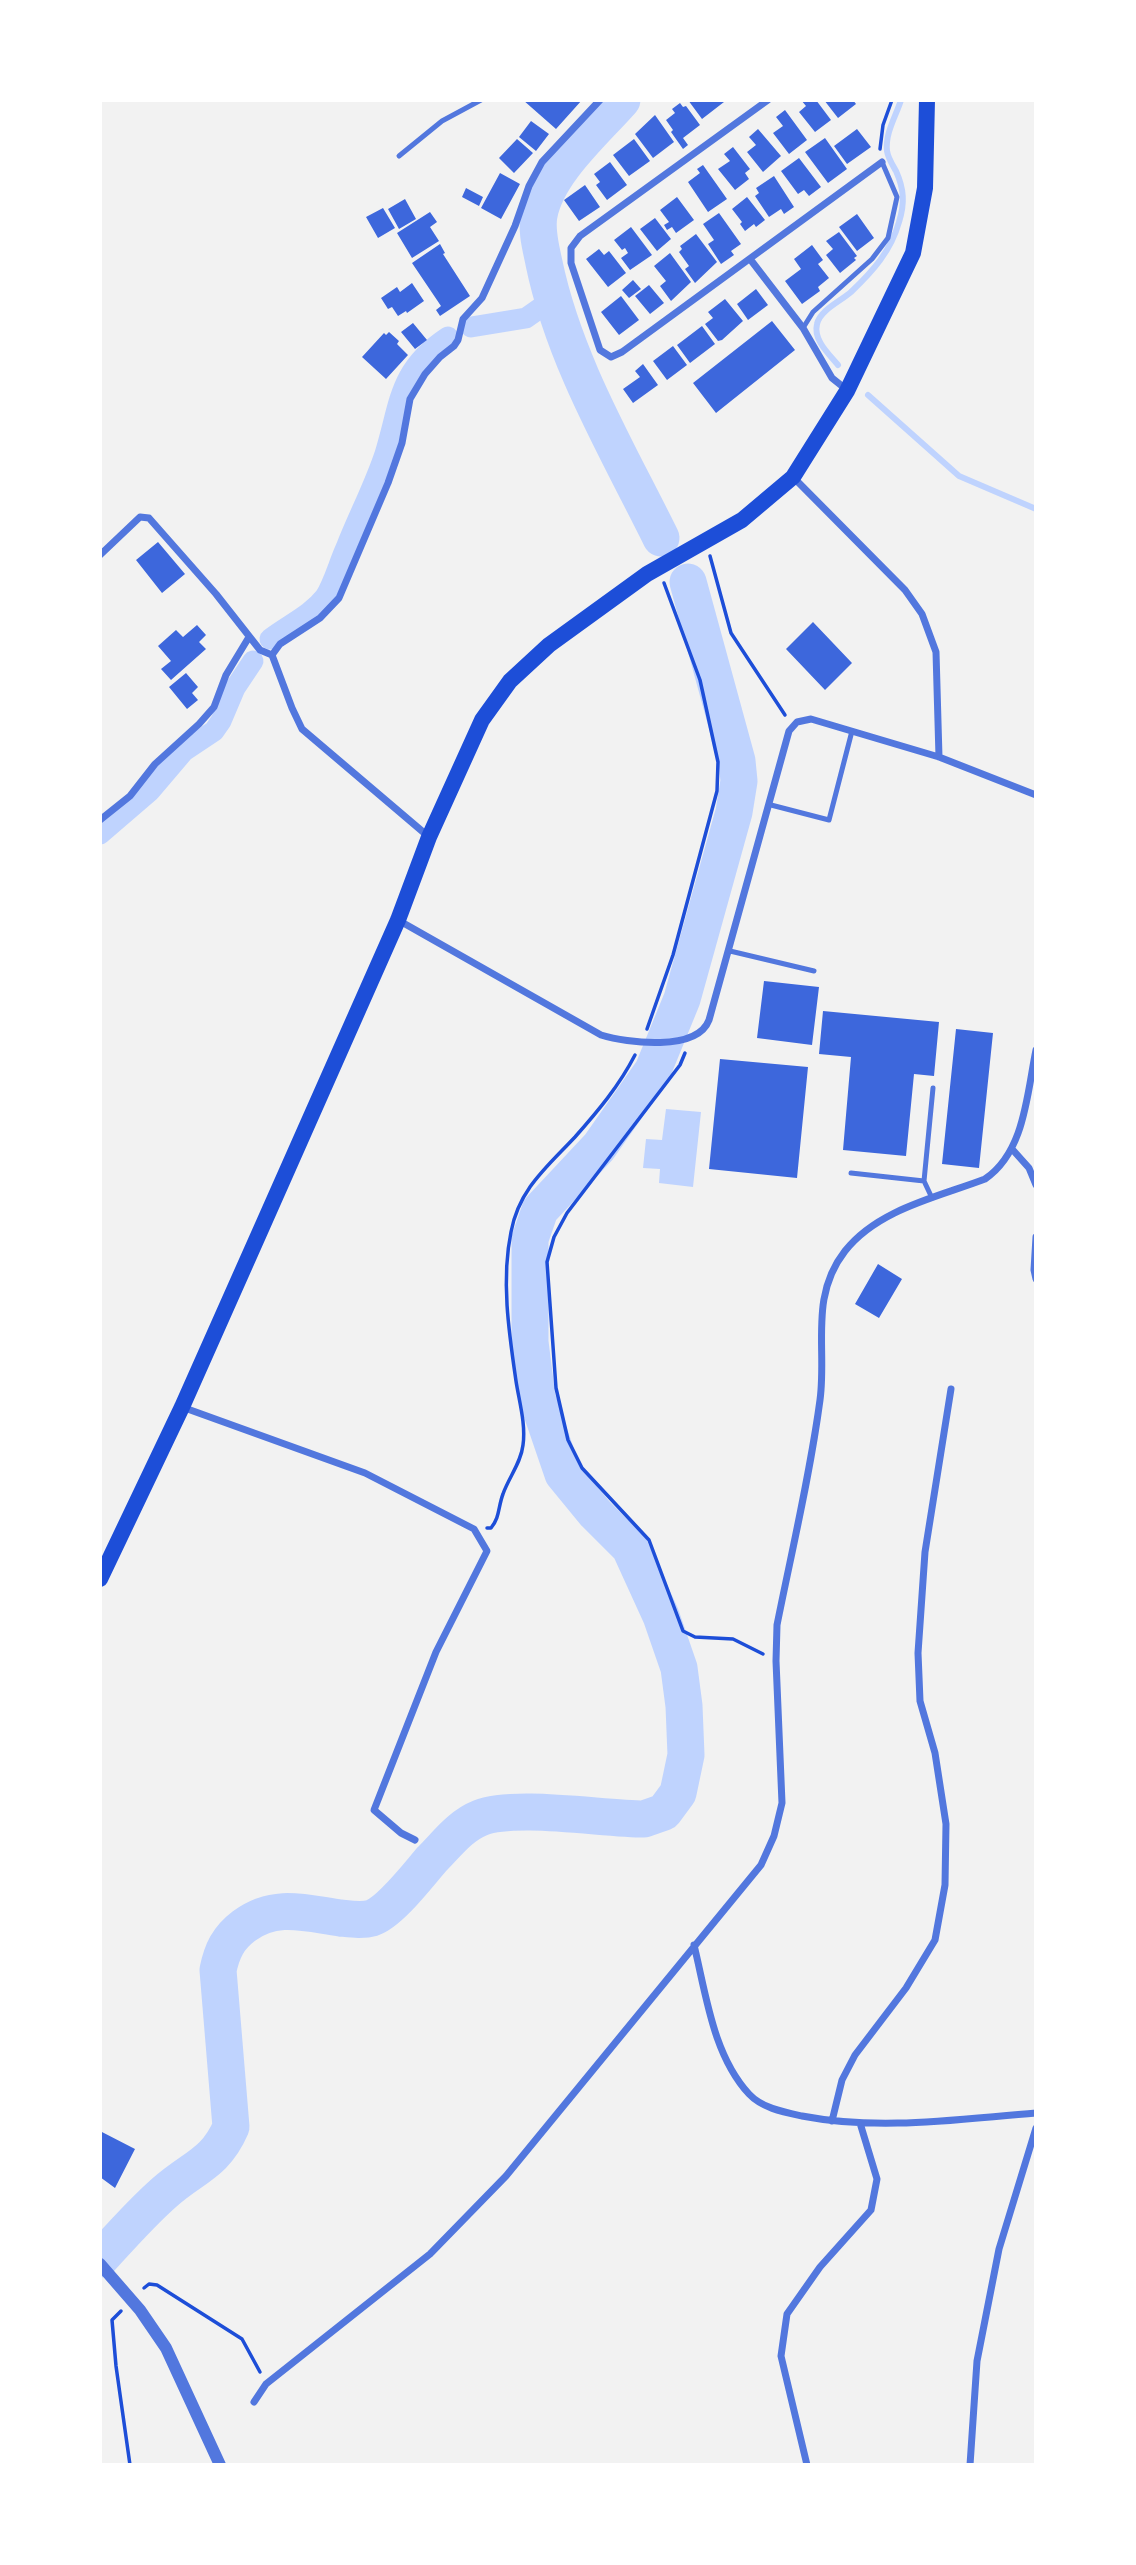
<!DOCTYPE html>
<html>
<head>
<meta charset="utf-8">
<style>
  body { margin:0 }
  #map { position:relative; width:1136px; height:2565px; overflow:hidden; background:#f2f2f2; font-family:Poppins,sans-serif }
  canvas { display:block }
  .frame { position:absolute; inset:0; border:102px solid #fff; pointer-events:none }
</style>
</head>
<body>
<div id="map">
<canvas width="1136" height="2565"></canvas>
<div class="frame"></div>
</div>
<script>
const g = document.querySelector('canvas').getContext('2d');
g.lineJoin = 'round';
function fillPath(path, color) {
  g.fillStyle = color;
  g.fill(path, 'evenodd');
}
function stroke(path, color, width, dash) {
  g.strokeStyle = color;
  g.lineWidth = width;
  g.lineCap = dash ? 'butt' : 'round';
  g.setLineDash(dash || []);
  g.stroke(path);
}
fillPath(new Path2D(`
  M666 1109 701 1112 693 1187 659 1183 660 1169 643 1168 646 1139 662 1140Z`), '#bfd3fe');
stroke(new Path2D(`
  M838 365C829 354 813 340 817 324 820 310 841 301 851 292 873 271 891 251 899 222 905 203 904 189 896 171 892 164 888 158 887 151 885 133 896 116 901 100
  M868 395 959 476 1036 509`), '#bfd3fe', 6);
stroke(new Path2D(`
  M471 327 526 318 553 299
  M270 639C288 625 311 615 325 597 334 583 339 563 346 548 358 517 374 487 385 454 401 402 398 370 448 337
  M100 834 150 791 184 751 214 731 221 721 235 688 253 661`), '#bfd3fe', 21);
stroke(new Path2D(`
  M622 100C594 132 547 172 539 215 536 231 541 248 544 263 564 360 617 449 661 538
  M100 2259C121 2236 142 2212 165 2192 193 2167 215 2164 231 2127L218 1970C222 1951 228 1938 244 1926 275 1903 305 1913 340 1918 350 1919 362 1921 372 1918 391 1911 418 1875 432 1859 447 1844 460 1826 480 1818 515 1804 603 1819 644 1819L664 1812 678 1793 686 1755 684 1706 679 1668 661 1616 630 1548 595 1513 563 1474 537 1398 530 1342V1239L540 1210 599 1147 653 1070 682 999 734 812 739 781 737 761 688 582`), '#bfd3fe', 37);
fillPath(new Path2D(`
  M523 100H582L556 129Z
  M688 100H722L724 102 702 119Z
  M801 100H816L831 120 815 132 799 112 806 106Z
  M824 100H853L856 104 838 118Z
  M680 103 683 107 686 106 700 125 683 138 688 145 683 149 671 132 673 130 666 120 675 113 672 109Z
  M785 110 807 140 789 154 773 133 783 126 776 117Z
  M655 115 674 142 653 158 635 134Z
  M531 121 549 134 536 151 519 137Z
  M758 129 781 156 763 172 747 152 756 145 749 137Z
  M857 129 871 147 847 164 834 146Z
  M825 138 847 169 828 183 805 152Z
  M517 139 533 153 514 173 499 158Z
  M634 139 650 161 629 176 613 155Z
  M733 147 750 169 745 173 749 179 735 190 718 169 730 161 724 154Z
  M799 158 821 187 809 196 804 190 798 194 781 171Z
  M610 162 627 185 607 200 596 185 600 182 594 174Z
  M703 165 727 199 708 212 688 182 700 173 697 169Z
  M500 173 520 184 501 219 481 208Z
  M774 176 794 207 784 214 781 209 769 217 755 196 759 193 756 188Z
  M585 185 600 207 579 221 564 200Z
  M466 188 483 197 479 206 462 197Z
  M677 197 694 220 676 233 672 227 667 230 664 225 669 222 660 210Z
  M747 197 765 220 756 227 754 224 745 231 740 224 742 222 732 209Z
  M405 199 416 219 399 229 388 209Z
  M383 208 395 228 378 238 366 217Z
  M430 212 437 222 430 227 439 241 412 258 397 233Z
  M719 213 741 244 731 251 734 255 721 264 708 244 714 240 703 224Z
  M857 214 874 238 857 251 839 227Z
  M655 218 671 239 657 251 640 229Z
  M631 227 652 255 630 270 621 258 628 253 625 248 622 250 614 240Z
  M839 232 857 256 854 258 856 260 840 273 826 255 833 249 826 241Z
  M696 234 717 262 695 283 685 269 689 266 679 252 682 249 680 246Z
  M440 244 445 253 443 254 470 296 440 316 436 310 441 306 412 263Z
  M812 245 823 260 818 264 829 278 818 287 820 291 802 304 785 281 801 269 794 259Z
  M599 249 604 255 609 251 626 273 608 287 586 259Z
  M670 253 691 282 671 301 660 286 666 281 654 266Z
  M633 280 641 289 629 298 622 290Z
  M412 283 424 301 407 313 406 311 398 316 392 307 388 309 381 298 397 287 400 292Z
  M649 285 664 303 650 314 635 296Z
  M756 289 768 305 748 320 737 304Z
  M621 296 639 320 619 335 601 312Z
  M725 299 743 321 722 340 718 341 705 324 713 318 708 312Z
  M772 321 795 350 716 413 693 383Z
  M413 323 427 340 415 349 401 332Z
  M702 326 715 344 690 363 677 345Z
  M389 332 399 341 397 344 408 355 386 379 362 357 384 333 386 335Z
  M673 346 687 365 667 380 653 361Z
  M643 364 658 385 633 403 623 389 640 377 635 371Z
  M158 542 185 574 162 593 136 560Z
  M813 622 852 663 825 690 786 649Z
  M197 625 206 635 199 642 206 649 171 680 161 669 171 661 158 646 176 630 183 637Z
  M186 673 198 687 192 693 198 700 187 709 169 687Z
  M764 981 819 987 812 1045 757 1038Z
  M823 1011 939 1022 934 1076 914 1074 906 1156 843 1150 851 1057 819 1054Z
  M956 1029 993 1033 979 1168 942 1164Z
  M720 1059 808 1067 797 1178 709 1169Z
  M878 1264 902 1279 879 1318 855 1304Z
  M100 2131 135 2149 115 2188 100 2177Z`), '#3d67dc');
stroke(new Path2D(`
  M880 149 883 125 892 100
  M710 556 731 633 785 715
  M647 1029 673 955 717 791 718 762 700 680 664 583
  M685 1053 680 1065 567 1213 554 1237 547 1262 556 1388 568 1440 582 1468 649 1540 683 1631 695 1637 733 1639 763 1654
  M487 1528H491C500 1517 498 1507 503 1494 509 1477 521 1463 523 1445 526 1424 519 1401 516 1381 509 1333 501 1280 511 1232 519 1189 547 1167 575 1137 598 1111 619 1086 635 1055
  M144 2288 149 2284 157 2285 242 2339 260 2372
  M121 2311 112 2320 116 2366 130 2465`), '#1d4ed8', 3.5);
stroke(new Path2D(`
  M399 156 442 121 481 100
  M803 328 813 312 872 259 888 238 897 197 882 162
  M771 805 829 820 852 731
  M730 951 814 971
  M851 1173 924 1181
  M932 1198 924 1181 933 1088`), '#5277de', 5);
stroke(new Path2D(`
  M768 100 580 236 571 248V263L600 350 611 357 622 352 882 162
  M750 259 803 328 832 378 847 390
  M793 477 905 590 922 614 936 652 939 757
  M100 555 140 517 149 518 216 594 260 650 272 655 292 708 302 729 429 837
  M272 655 280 644 320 618 339 598 388 483 402 443 410 399 425 374 440 357 454 346 458 340 463 319 482 298 515 226 529 186 542 162 600 100
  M100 820 130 796 155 764 199 724 214 707 226 675 249 637
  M398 920 601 1035C627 1043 697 1052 709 1020L789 731 797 722 811 719 939 757 1036 795
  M1012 1149 1029 1168 1036 1185
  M1036 1237 1034 1270 1036 1279
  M182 1407 365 1473 474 1529 487 1551 436 1652 374 1810 401 1833 415 1840
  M694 1945C706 1994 713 2055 749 2094 762 2108 783 2112 802 2116 880 2131 958 2119 1036 2113
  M832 2121 842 2080 855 2055 906 1988 935 1940 945 1885 946 1824 935 1753 920 1701 918 1653 925 1552 951 1389
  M254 2402 266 2384 430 2254 506 2176 761 1865 774 1836 782 1803 776 1661 777 1625C792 1550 810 1475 820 1400 827 1348 809 1297 845 1251 878 1209 938 1197 985 1179 1025 1152 1027 1093 1036 1050
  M807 2465 781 2356 787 2314 820 2267 871 2210 877 2179 860 2123
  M970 2465 977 2361 999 2249 1036 2128`), '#5277de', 7);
stroke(new Path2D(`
  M100 2264 140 2310 166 2348 220 2465`), '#5277de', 12);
stroke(new Path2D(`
  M100 1579 182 1407 262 1227 398 920 429 837 482 720 510 681 549 645 647 574 742 520 793 477 847 391 913 253 925 188 927 100`), '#1d4ed8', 16);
</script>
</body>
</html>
